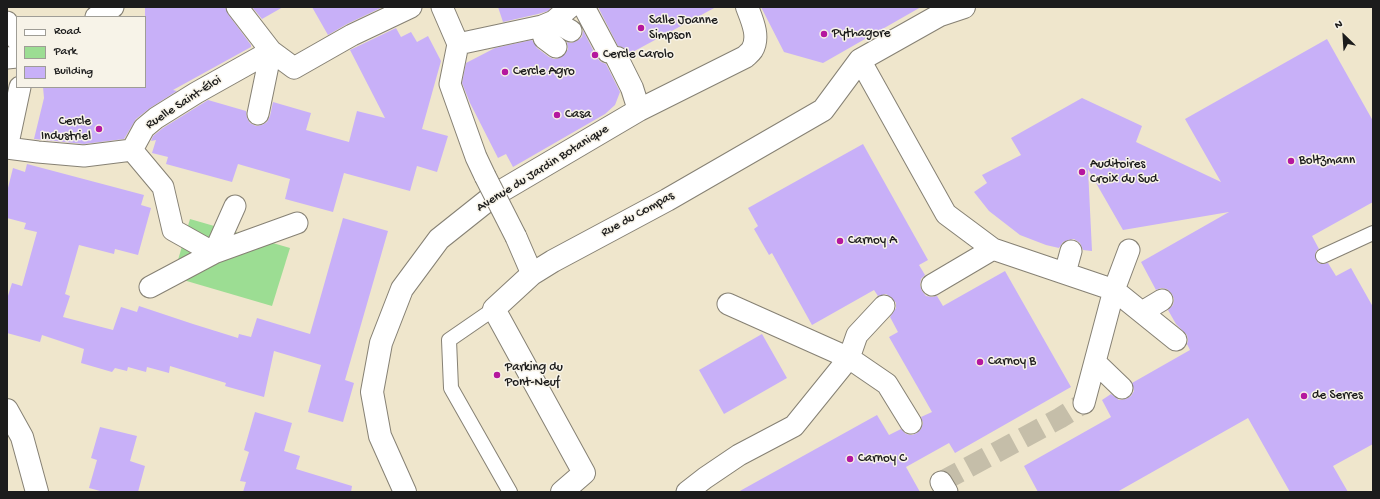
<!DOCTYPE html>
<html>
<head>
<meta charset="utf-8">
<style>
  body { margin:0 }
  #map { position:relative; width:1380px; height:499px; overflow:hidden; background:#efe6cc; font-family:"Gochi Hand",sans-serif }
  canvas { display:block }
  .frame { position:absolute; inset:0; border:8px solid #1c1c1c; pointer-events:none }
  .legend { position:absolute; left:16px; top:16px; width:130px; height:72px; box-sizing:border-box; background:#f7f3e8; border:1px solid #9f9d96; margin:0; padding:5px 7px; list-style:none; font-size:12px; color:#1c1c1c }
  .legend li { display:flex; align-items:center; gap:8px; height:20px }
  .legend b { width:20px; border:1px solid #9f9d96 }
  .north { position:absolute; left:1324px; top:16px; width:40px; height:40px; -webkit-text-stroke:3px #f7f3e8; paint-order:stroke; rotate:335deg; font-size:11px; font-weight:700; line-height:16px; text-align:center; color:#1c1c1c }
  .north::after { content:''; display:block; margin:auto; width:14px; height:18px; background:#1c1c1c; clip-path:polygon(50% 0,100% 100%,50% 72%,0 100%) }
</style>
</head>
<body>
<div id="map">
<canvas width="1380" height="499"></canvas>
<div class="frame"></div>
<ul class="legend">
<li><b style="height:5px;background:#fff"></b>Road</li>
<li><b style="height:11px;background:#9cdd93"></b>Park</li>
<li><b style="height:11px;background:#c8b0f8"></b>Building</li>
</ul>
<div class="north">N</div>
</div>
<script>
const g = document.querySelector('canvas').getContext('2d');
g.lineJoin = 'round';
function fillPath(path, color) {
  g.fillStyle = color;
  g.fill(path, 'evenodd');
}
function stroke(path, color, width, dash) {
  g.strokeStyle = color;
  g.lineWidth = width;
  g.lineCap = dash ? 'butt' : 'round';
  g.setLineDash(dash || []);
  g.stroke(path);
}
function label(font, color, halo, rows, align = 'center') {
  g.font = font + ' "Gochi Hand",sans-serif';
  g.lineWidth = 3;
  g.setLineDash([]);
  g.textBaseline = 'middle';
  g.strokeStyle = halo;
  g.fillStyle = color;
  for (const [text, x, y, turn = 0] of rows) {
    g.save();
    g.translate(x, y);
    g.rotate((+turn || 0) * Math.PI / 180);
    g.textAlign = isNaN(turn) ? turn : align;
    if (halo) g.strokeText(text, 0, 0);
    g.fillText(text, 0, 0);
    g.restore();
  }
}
fillPath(new Path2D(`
  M190 219 290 248 272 306 173 277Z`), '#9cdd93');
fillPath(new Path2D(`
  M145 7H225L228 14 251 45V47L173 90 177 91 150 108 136 119 124 139 84 144 34 139 44 98 43 87H145Z
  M252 7H283L262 19Z
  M312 7H383L347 24 328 35Z
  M498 7H552L548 11 538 14 503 22Z
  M598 7H716L629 54 624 48 618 46Z
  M761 7H921L823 63 784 52Z
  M396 28 401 37 411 32 417 42 428 36 441 61 422 129 448 136 437 172 417 166 410 191 344 173 333 212 285 199 290 179 238 164 232 182 166 164 168 157 152 153 156 140 151 141 153 136 163 128 208 100 246 111 247 118 250 123 256 126 262 125 267 122 270 116 273 102 311 113 306 130 349 142 357 111 385 118 350 50Z
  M583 30 597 58 601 62 606 64 620 92 615 105 605 114 513 167 506 154 498 158 470 103 462 83 466 63 495 48 532 40 537 48 549 57 554 59 560 58 565 54 568 49 567 42 571 43 577 41 582 37Z
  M1327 39 1373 121V202L1312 236 1319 249 1316 251 1315 256 1318 263 1323 264 1328 263 1336 276 1351 268 1373 307V444L1333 466 1348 492H1290L1248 418 1117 492H1038L1024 466 1111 417 1102 400 1111 394 1119 400 1126 399 1131 396 1134 391 1132 383 1190 350 1187 344 1188 341 1187 335 1176 324 1168 310 1173 305 1174 299 1172 294 1167 289 1161 288 1156 290 1141 262 1229 212 1123 230 1088 169 1092 251 1083 250 1080 243 1074 239 1068 240 1063 242 1059 248 1046 245 1020 235 989 211 974 192 987 183 982 175 1021 155 1011 138 1082 98 1142 126 1136 142 1221 182 1185 119Z
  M863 144 928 260 919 265 925 275 921 279 920 285 922 291 926 296 932 297 937 296 943 306 1005 271 1071 387 955 453 949 443 906 467 920 492H738L877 415 889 435 901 429 906 434 912 435 917 433 921 429 923 423 921 417 932 412 889 337 898 332 890 317 896 308V303L892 298 886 294 878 296 874 290 812 325 772 253 769 255 754 229 758 226 748 208Z
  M27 164 144 195 141 205 151 208 138 255 115 249 114 254 79 245 65 294 70 296 63 317 113 330 121 307 137 312 139 306 193 324 238 338 239 334 251 337 257 318 310 334 343 218 388 231 345 380 354 383 343 422 308 412 321 365 274 351 264 397 225 386 226 383 170 366 169 373 147 367 146 372 128 367 127 371 115 368 112 372 81 363 84 349 42 335 40 342 7 333V299L12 283 22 286 37 232 24 229 26 223 7 218V192L13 168 25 172Z
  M762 334 787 378 724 414 699 370Z
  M255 412 292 423 284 451 300 456 296 469 352 486 351 492H243L246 482 240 481 249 452 244 450Z
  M100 427 137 436 130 461 145 466 138 492H104L89 488 97 460 91 458Z`), '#c8b0f8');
stroke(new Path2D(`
  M941 482 1060 418 1084 403`), '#c5bea9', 21, [21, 10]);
const service = new Path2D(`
  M1323 256 1373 233
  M494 309 449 340 451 388 510 492`);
const pedestrian = new Path2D(`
  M237 7 271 51 258 114
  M442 7 458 44 450 84 476 157 485 176
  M584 7 608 52
  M96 17 113 7
  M554 21 571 31
  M7 22 17 40
  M542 26 544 38 556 47
  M458 44 542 26 554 21 570 7
  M7 58 17 57
  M860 60 946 214 993 249 1114 290 1084 403
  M7 148 38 152 84 156 132 150 144 128 156 118 196 93 271 51 294 68 352 35 411 7
  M7 148 20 87
  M132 150 163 187 173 230 214 253
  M516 237 532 274
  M1129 250 1114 290 1176 340
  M214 253 235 206
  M1065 273 1071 251
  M932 285 993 249
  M150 287 214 253 297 223
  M728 304 849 358 887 384 911 423
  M1142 312 1162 300
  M1095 362 1122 388
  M941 482 947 492
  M687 492 705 478 739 455 794 426 849 358 857 335 884 306`);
const minor = new Path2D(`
  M7 410 22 437 37 492
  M562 492 584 473 494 309 532 274 553 261 667 200 823 110 860 60 940 15 964 7`);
const tertiary = new Path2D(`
  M617 58 632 88 639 110
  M405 492 380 436 372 392 381 343 402 289 439 239 488 200 503 190 639 110 745 57C747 55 750 53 752 50 760 37 752 20 747 7`);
stroke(service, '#868174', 16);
stroke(pedestrian, '#868174', 23);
stroke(minor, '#868174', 24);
stroke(tertiary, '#868174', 24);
stroke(service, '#fff', 14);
stroke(pedestrian, '#fff', 21);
stroke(minor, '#fff', 22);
stroke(tertiary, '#fff', 22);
const pedestrianBridge = new Path2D(`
  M485 176 516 237`);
stroke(pedestrianBridge, '#868174', 23, []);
stroke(pedestrianBridge, '#fff', 21);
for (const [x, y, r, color] of [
  [641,28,4,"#b5179e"],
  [824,34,4,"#b5179e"],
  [595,55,4,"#b5179e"],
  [505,72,4,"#b5179e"],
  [557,115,4,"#b5179e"],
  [99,129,4,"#b5179e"],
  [1291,161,4,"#b5179e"],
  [1082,172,4,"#b5179e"],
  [840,241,4,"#b5179e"],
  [980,362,4,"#b5179e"],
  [497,375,4,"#b5179e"],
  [1304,396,4,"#b5179e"],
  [850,459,4,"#b5179e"]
]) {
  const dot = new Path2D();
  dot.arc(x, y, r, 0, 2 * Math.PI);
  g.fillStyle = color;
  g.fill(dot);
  stroke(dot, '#f7f3e8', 1.5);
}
label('13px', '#1c1c1c', '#f7f3e8', [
  ["Salle Joanne",649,21],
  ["Simpson",649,36],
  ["Pythagore",832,34],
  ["Cercle Carolo",603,55],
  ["Cercle Agro",513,72],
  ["Casa",565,115],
  ["Cercle",91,122,"right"],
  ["Industriel",91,137,"right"],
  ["Boltzmann",1299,161],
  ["Auditoires",1090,165],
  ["Croix du Sud",1090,180],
  ["Carnoy A",848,241],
  ["Carnoy B",988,362],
  ["Parking du",505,368],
  ["Pont-Neuf",505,383],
  ["de Serres",1312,396],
  ["Carnoy C",858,459]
], 'left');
label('13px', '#1c1c1c', '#f7f3e8', [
  ["Ruelle Saint-Éloi",184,103,-33],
  ["Avenue du Jardin Botanique",543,169,-32],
  ["Rue du Compas",638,215,-29]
]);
</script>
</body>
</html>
